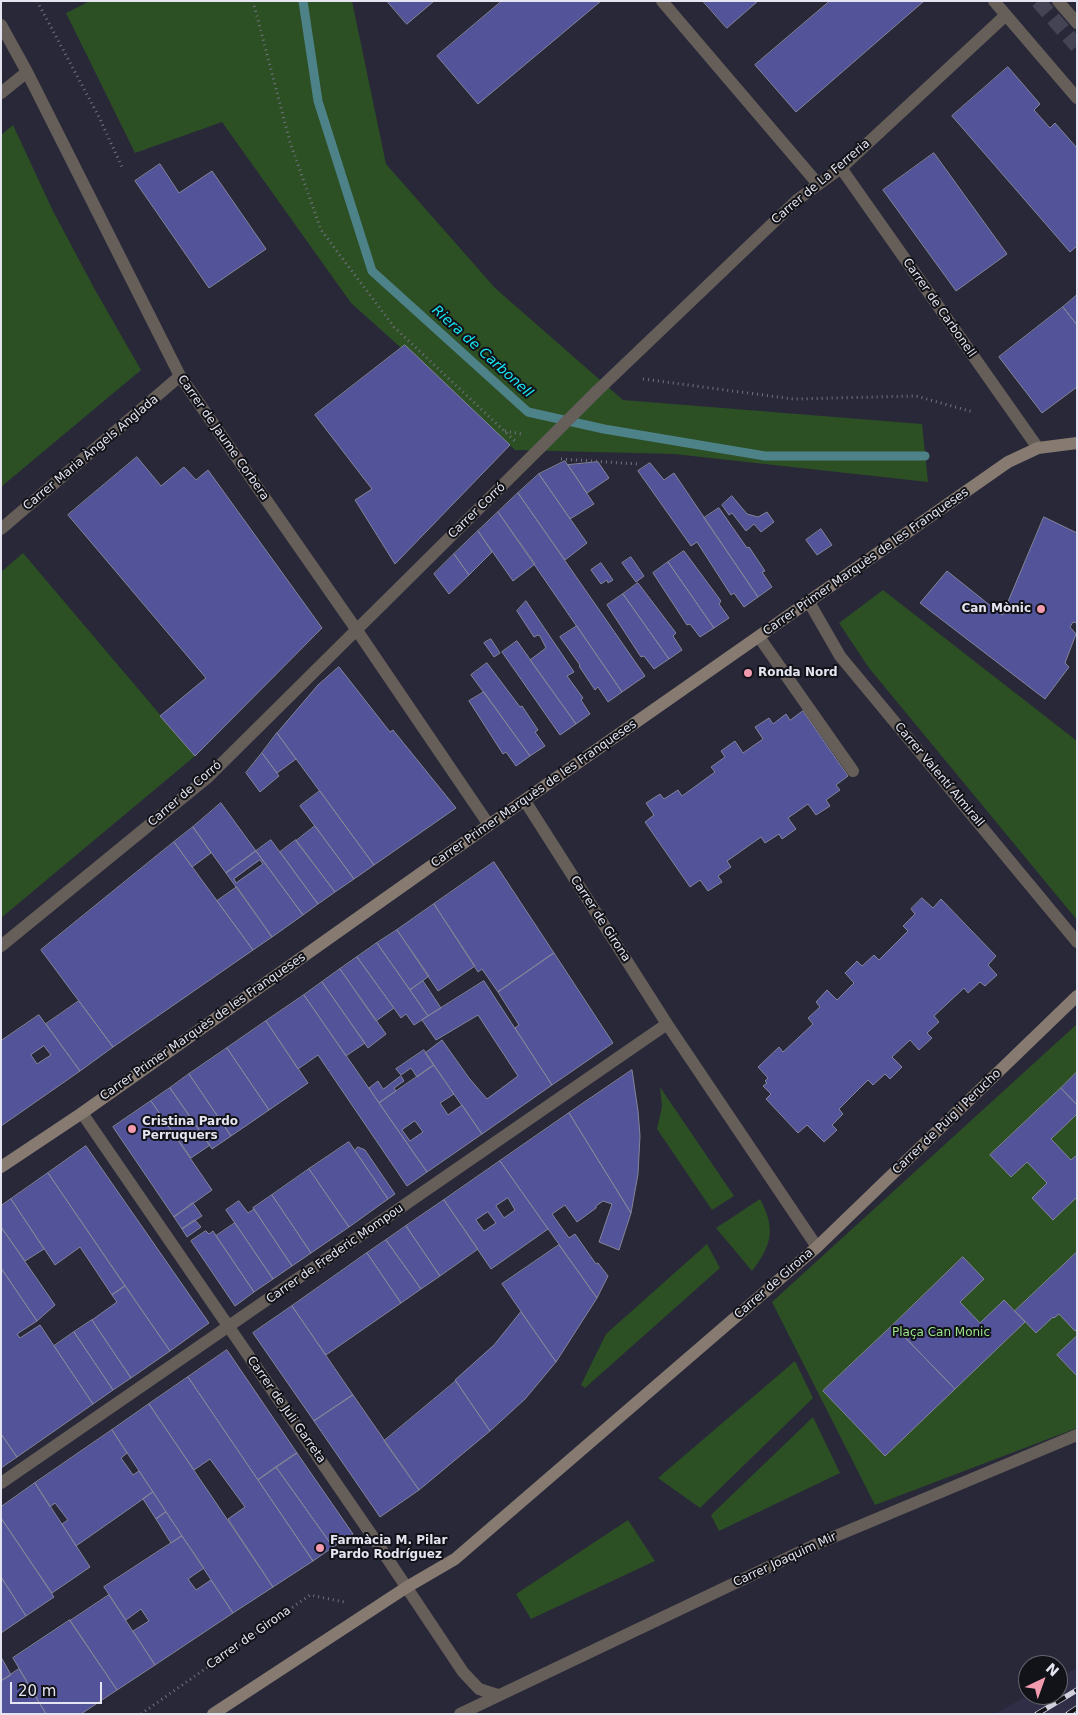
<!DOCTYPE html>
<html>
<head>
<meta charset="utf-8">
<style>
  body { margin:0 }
  #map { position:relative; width:1078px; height:1715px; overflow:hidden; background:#282839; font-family:"DejaVu Sans",sans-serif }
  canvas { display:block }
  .frame { position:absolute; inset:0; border:2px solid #e5e5f1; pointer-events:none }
  .north { position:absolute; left:1018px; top:1655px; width:50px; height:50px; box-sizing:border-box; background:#121219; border:1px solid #66666f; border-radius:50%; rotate:42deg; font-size:14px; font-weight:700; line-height:20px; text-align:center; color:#e5e5f1 }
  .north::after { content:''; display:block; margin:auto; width:18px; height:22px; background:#f29aae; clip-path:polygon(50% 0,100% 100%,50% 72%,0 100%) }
  .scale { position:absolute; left:10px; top:1682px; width:92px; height:22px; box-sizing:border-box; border:2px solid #e5e5f1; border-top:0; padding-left:6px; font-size:15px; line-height:18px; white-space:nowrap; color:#e5e5f1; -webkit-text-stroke:4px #121219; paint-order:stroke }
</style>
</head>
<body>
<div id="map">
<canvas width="1078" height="1715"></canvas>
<div class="frame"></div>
<div class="north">N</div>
<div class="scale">20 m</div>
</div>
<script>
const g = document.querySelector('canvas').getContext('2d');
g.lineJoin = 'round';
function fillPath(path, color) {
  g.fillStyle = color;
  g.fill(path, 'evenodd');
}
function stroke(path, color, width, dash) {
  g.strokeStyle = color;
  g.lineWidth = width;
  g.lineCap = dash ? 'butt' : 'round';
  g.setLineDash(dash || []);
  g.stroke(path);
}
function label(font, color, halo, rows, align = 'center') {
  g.font = font + ' "DejaVu Sans",sans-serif';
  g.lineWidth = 4;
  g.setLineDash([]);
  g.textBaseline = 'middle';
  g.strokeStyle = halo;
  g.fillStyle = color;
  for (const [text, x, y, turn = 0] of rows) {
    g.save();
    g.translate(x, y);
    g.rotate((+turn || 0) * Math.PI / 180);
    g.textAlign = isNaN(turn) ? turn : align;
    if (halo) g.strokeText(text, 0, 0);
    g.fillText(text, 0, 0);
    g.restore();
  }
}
fillPath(new Path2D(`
  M1077 1668V1714H995L1028 1695H1058V1678Z`), '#2f2e46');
fillPath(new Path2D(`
  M90 1H352L386 164 495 288 623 400 922 424 928 482 674 454 515 450 351 303 222 122 135 153 66 13Z
  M13 125 52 209 94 288 141 370 1 487V135Z
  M23 553 195 756 1 918V572Z
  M883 590 1077 741V920L869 668 839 623Z
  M1077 1024V1428L875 1505 772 1302Z
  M660 1087 734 1196 712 1210 657 1129 662 1107Z
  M760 1199C776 1229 772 1245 752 1271L716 1228Z
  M707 1244 720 1268 585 1388 581 1385 606 1334Z
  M795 1361 813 1398 700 1508 658 1478Z
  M813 1417 840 1473 719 1531 711 1515Z
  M628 1520 655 1561 531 1619 516 1594Z`), '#2d4f24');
stroke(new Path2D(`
  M303 1 318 101 372 271 528 412 604 429 765 456H925`), '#4e8289', 9);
const building = new Path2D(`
  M387 1H434L407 24Z
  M502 1H601L478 104 437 56Z
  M703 1H758L727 28Z
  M830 1H924L796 112 755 65Z
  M1008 67 1040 104 1034 110 1050 128 1055 123 1077 148V246L1070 252 952 116Z
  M934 153 1007 254 956 291 883 190Z
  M160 164 179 193 212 171 266 249 209 288 135 181Z
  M1077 295V325L1063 307Z
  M1063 307 1077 325V387L1042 413 999 357Z
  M405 345 510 445 395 564 355 500 372 489 315 415Z
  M137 457 161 486 184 467 196 480 208 470 322 628 195 756 160 716 206 678 68 515Z
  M565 461 594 504 570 519 539 474Z
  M598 462 609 478 587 493 568 465Z
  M650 463 664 480 674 473 758 597 744 607 734 593 731 595 697 542 691 546 638 471Z
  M539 474 587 543 565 560 518 493Z
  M518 493 645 676 622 692 498 512Z
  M732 496 747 514 758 517 767 512 774 522 761 532 754 524 746 531 732 513 729 515 722 505Z
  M719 508 747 548 749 547 765 571 762 572 772 587 758 597 704 518Z
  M498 512 535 564 513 581 478 531Z
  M1044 517 1077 533V623L1073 622 1070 627 1076 634 1065 663 1069 667 1045 699 920 603 947 571 1002 615Z
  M821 529 832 545 817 555 806 540Z
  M478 531 492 552 469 575 454 554Z
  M684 551 721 601 719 604 729 618 714 628 668 562Z
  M454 554 469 575 449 594 434 574Z
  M631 557 644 576 636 582 622 563Z
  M668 562 714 628 700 637 690 624 687 625 653 573Z
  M601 563 613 580 608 583 607 580 601 584 591 570Z
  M638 583 676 633 673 636 682 650 669 659 623 594Z
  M623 594 669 659 654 669 644 656 641 657 607 605Z
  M526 601 574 672 567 676 583 698 581 700 590 714 576 724 530 660 546 648 540 636 538 635 534 637 517 611Z
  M577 626 622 692 608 702 598 687 595 690 579 666 580 665 560 637Z
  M491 639 500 653 494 657 484 643Z
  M517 641 576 724 560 735 502 652Z
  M487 663 520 707 522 706 538 730 535 732 545 746 530 756 471 675Z
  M339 667 390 732 393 730 456 808 374 865 277 733 318 685Z
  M484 692 530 756 516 766 506 752 503 754 469 701Z
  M803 711 848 776 836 785 840 790 826 800 830 806 816 815 808 804 788 818 796 829 782 839 779 834 765 843 761 837 727 861 731 867 718 876 722 882 708 891 700 880 690 887 645 822 654 815 646 803 660 794 664 799 678 790 682 796 715 772 711 767 725 757 721 751 735 741 743 753 763 739 755 727 769 718 773 724 786 714 790 720Z
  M277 733 296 759 277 773 262 753Z
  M262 753 279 776 260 792 246 773Z
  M320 791 374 865 354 879 300 806Z
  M221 803 256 851 226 873 193 827Z
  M315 826 354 879 335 892 296 841Z
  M193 827 211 853 192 867 174 842Z
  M271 840 318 904 303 915 256 851Z
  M296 840 335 892 318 904 280 852Z
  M174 842 253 950 113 1047 41 950Z
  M256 851 303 915 272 937 226 873ZM260 860 263 864 236 883 234 879Z
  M494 862 554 953 498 992 482 969 478 972 434 904Z
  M237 887 272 937 253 950 217 901Z
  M922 898 933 908 941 899 996 956 988 965 997 975 985 986 980 982 968 993 964 988 934 1016 939 1022 927 1033 932 1038 919 1050 910 1040 892 1057 902 1067 890 1079 885 1074 873 1085 868 1080 839 1109 843 1114 832 1125 837 1130 824 1142 807 1125 798 1133 766 1099 771 1094 763 1086 767 1083 765 1081 768 1078 758 1067 779 1047 783 1052 813 1024 808 1018 820 1007 816 1002 827 990 837 1000 854 983 845 973 857 961 862 966 874 955 879 960 908 931 903 926 915 914 911 909Z
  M434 904 475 966 438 991 397 930Z
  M397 930 429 976 410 990 377 943Z
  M377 943 428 1016 414 1025 406 1014 401 1018 357 957Z
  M554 953 613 1043 552 1085 515 1028 519 1025 498 992Z
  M357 957 394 1008 376 1021 340 969Z
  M340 969 386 1034 368 1048 322 982Z
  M423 981 441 1008 428 1016 410 990Z
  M484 981 552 1085 482 1134 425 1053 442 1040 469 1078 487 1099 518 1076 478 1015 436 1040 422 1020Z
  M322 982 365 1043 346 1056 304 995Z
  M304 995 427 1172 407 1186 318 1055 298 1069 266 1021Z
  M79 1001 113 1047 80 1071 46 1024Z
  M39 1015 80 1071 1 1126V1041ZM44 1046 51 1055 37 1064 31 1055Z
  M266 1021 308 1083 269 1110 227 1048Z
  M227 1048 269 1110 231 1136 189 1074Z
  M424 1050 434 1065 417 1077 411 1068 401 1075 396 1069Z
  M434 1065 454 1094 440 1103 448 1115 462 1105 482 1134 427 1172 379 1103ZM415 1121 423 1132 410 1141 402 1130Z
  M632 1070 638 1111 640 1136 638 1174 631 1213 569 1113Z
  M1077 1072V1105L1061 1088Z
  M189 1074 231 1136 212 1149 170 1088Z
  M401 1076 404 1081 394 1088 396 1091 379 1103 369 1088 378 1081 383 1089Z
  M170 1088 210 1145 191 1158 151 1101Z
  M1061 1088 1077 1105V1114L1051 1139 1071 1160 1077 1155V1197L1053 1220 1032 1198 1047 1183 1027 1162 1011 1177 990 1155Z
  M151 1101 212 1190 174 1217 113 1127Z
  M569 1113 631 1213 619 1250 599 1242 612 1204 603 1201 596 1206V1208L577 1222 565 1205 552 1214 569 1238 575 1234 596 1264 598 1263 608 1276 597 1298 500 1161Z
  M349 1142 388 1199 349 1227 309 1169Z
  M86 1146 209 1323 170 1351 48 1173Z
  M358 1147 365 1150 395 1194 388 1199 355 1151Z
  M500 1161 548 1229 491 1269 444 1200ZM508 1198 515 1210 504 1218 496 1206ZM488 1212 496 1223 484 1231 476 1220Z
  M309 1169 349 1227 311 1253 272 1195Z
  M48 1173 125 1286 112 1295 80 1247 55 1265 11 1199Z
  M272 1195 311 1253 292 1266 253 1208Z
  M11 1199 44 1249 25 1261 1 1227V1206Z
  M444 1200 478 1249 440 1276 406 1226Z
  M239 1201 248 1213 254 1209 292 1266 273 1279 226 1210Z
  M193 1203 202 1216 182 1229 174 1217Z
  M195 1220 201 1227 187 1237 182 1229Z
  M235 1223 273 1279 254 1292 216 1236Z
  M406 1226 440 1276 421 1289 386 1240Z
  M1 1227 55 1305 37 1321 1 1268Z
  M206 1231 209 1234 213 1231 254 1292 235 1306 191 1241Z
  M386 1240 421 1289 401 1303 367 1253Z
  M559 1245 597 1298 556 1362 502 1284Z
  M1077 1252V1329L1075 1331 1059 1314 1054 1318 1053 1317 1036 1333 1015 1311Z
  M367 1253 401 1303 326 1355 292 1306Z
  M963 1257 984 1279 960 1302 980 1323 1004 1300 1025 1322 955 1389 893 1325Z
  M1 1268 37 1321 17 1334 20 1338 40 1325 93 1404 17 1457 1 1434Z
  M125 1286 170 1351 131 1378 92 1320 117 1302 112 1295Z
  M292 1306 353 1395 314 1421 253 1333Z
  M521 1312 556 1362 525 1399 490 1431 455 1380 494 1345Z
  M92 1320 131 1378 113 1390 74 1332Z
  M893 1325 955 1389 885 1456 823 1391Z
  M74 1332 113 1390 93 1404 54 1346Z
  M1077 1336V1376L1057 1355Z
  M227 1350 297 1453 258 1480 188 1377Z
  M188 1377 313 1561 273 1587 228 1519 245 1507 210 1459 194 1470 149 1404Z
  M456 1381 490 1431 419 1490 384 1441Z
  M353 1395 419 1490 380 1517 314 1421Z
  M149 1404 273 1587 233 1613 112 1430Z
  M112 1430 127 1453 121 1458 133 1475 139 1471 153 1492 76 1546 62 1524 68 1520 55 1503 50 1507 35 1483Z
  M1 1434 17 1457 1 1468Z
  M297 1453 353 1534 333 1547 276 1467Z
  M276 1467 333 1547 313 1561 258 1480Z
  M35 1483 90 1567 52 1593 1 1518V1507Z
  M153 1492 166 1512 156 1519 143 1499Z
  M166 1512 182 1536 171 1543 156 1519Z
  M1 1518 54 1597 26 1616 1 1577Z
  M182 1536 204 1568 188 1579 196 1590 211 1580 233 1613 155 1665 133 1631 149 1621 141 1609 126 1620 104 1587Z
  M1 1577 26 1616 1 1633Z
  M109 1595 155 1665 117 1690 70 1621Z
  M70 1620 117 1690 81 1714H46L13 1658Z
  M1 1657 11 1675 1 1681Z
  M19 1669 46 1714H1V1681Z`);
fillPath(building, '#525399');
stroke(building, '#83859a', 1);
stroke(new Path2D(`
  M1038 1 1077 46`), '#445', 15, [15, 8]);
stroke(new Path2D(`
  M37 1 99 117 122 167
  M253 1 290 142 321 230 394 327 516 442
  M643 379 793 399 916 396 973 412
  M505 431 521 434
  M561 459 638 464
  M141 1714 310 1595 344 1602`), '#727281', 3, [1, 4]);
stroke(new Path2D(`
  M759 637 853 771`), '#665e58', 12);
stroke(new Path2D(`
  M662 1 818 184
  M994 1 1077 98
  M1058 1 1077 23
  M1 25 27 72 180 376 356 629 489 825
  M1 93 27 72
  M841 168 1038 448
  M596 392 797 200 841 168 1006 15
  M1 529 180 376
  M809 602 840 656 1077 942
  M525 801 667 1024 817 1247
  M1 946 208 777 542 446
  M82 1113 373 1537 463 1672 479 1689 498 1695
  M1 1483 667 1024
  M460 1714 819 1543 1077 1435`), '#665e58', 12);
stroke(new Path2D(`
  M1 1167 82 1113 489 825 1008 462 1038 448 1077 443
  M213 1714 407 1587 455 1559 817 1247 1077 996`), '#877b71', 12);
const rail = new Path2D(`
  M1037 1714 1077 1690
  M1068 1714 1077 1708`);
stroke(rail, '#d1d1dd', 5.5);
stroke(rail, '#121219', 4, [11]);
stroke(new Path2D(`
  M542 446 596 392`), '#665e58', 12);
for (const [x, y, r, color] of [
  [1041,609,5,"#f29aae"],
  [748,673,5,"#f29aae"],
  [132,1129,5,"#f29aae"],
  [320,1548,5,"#f29aae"]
]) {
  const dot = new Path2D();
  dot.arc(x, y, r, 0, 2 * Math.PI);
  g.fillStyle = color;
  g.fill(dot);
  stroke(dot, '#121219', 2);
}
label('12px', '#e5e5f1', '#121219', [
  ["Carrer de La Ferreria",821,182,-40],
  ["Carrer de Carbonell",939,308,55],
  ["Carrer de Jaume Corbera",223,438,55],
  ["Carrer Maria Àngels Anglada",91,453,-40],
  ["Carrer Corró",477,511,-44],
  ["Carrer Primer Marquès de les Franqueses",866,562,-35],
  ["Carrer Valentí Almirall",939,775,50],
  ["Carrer de Corró",185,794,-41],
  ["Carrer Primer Marquès de les Franqueses",534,794,-35],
  ["Carrer de Girona",600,919,57],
  ["Carrer Primer Marquès de les Franqueses",203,1027,-35],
  ["Carrer de Puig i Perucho",947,1122,-44],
  ["Carrer de Frederic Mompou",335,1254,-35],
  ["Carrer de Girona",774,1284,-41],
  ["Carrer de Juli Garreta",286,1410,55],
  ["Carrer Joaquim Mir",785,1560,-25],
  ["Carrer de Girona",249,1638,-35]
]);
label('bold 12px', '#e5e5f1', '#121219', [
  ["Can Mònic",1031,609,"right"],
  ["Ronda Nord",758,673],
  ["Cristina Pardo",142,1122],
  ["Perruquers",142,1136],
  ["Farmàcia M. Pilar",330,1541],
  ["Pardo Rodríguez",330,1555]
], 'left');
label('12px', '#9ce58a', '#121219', [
  ["Plaça Can Monic",941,1333]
]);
label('italic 14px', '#15e5f2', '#121219', [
  ["Riera de Carbonell",482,352,42]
]);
</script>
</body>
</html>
